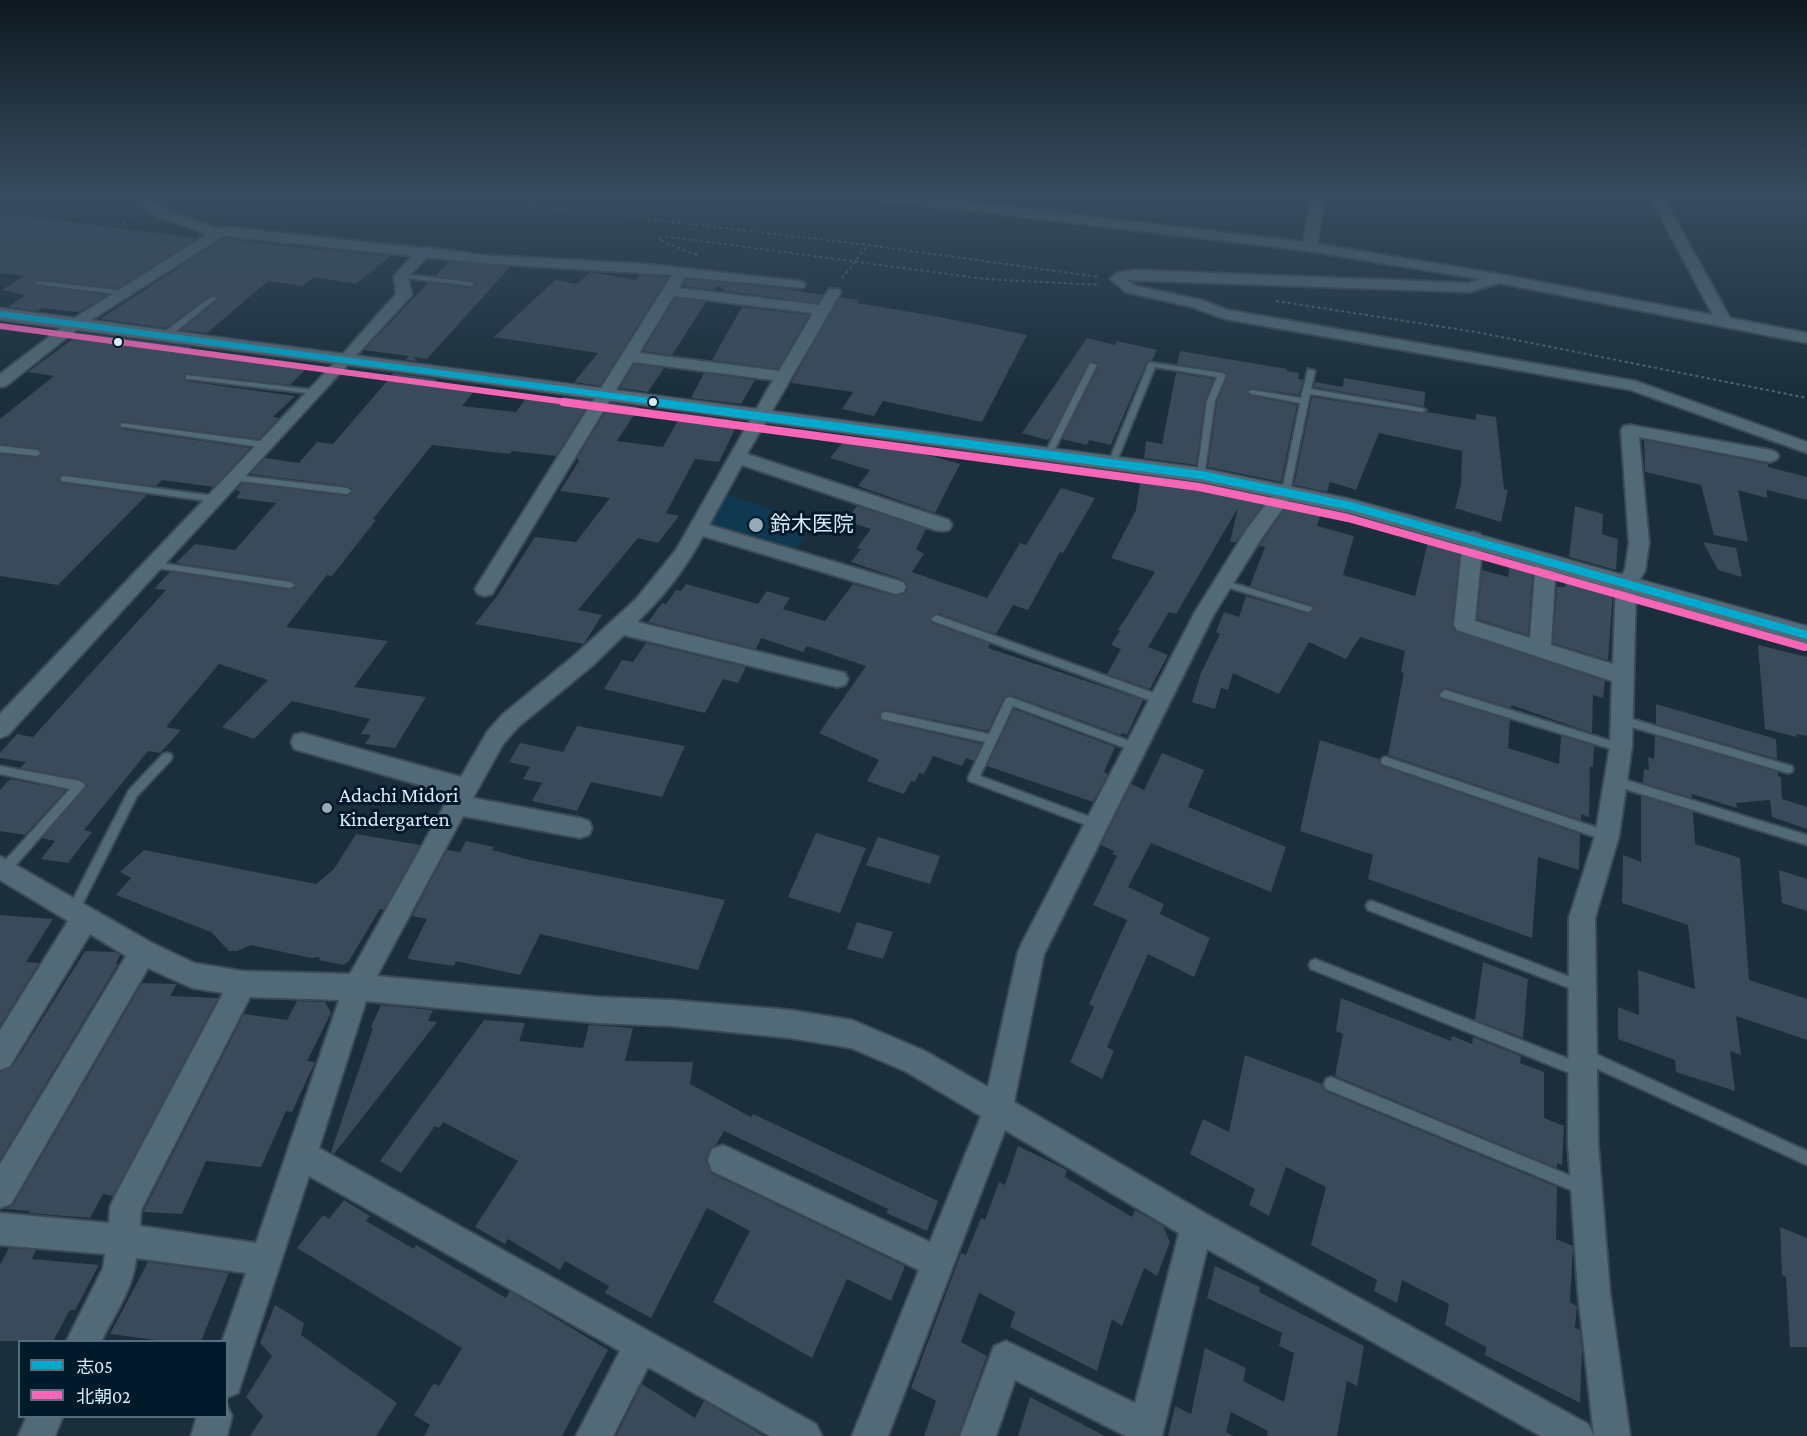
<!DOCTYPE html>
<html>
<head>
<meta charset="utf-8">
<style>
  body { margin:0 }
  #map { position:relative; width:1807px; height:1436px; overflow:hidden; background:#1a2e3b; font-family:"Crimson Pro","Noto Sans JP",serif }
  canvas { display:block }
  .legend { position:absolute; left:18px; top:1340px; width:210px; height:78px; box-sizing:border-box; background:#00192b; border:2px solid #566d7e; margin:0; padding:8px 10px; list-style:none; font-size:18px; color:#d8ecfb }
  .legend li { display:flex; align-items:center; gap:12px; height:30px }
  .legend b { width:30px; border:2px solid #566d7e }
</style>
</head>
<body>
<div id="map">
<canvas width="1807" height="1436"></canvas>
<ul class="legend">
<li><b style="height:8px;background:#00a9ce"></b>志05</li>
<li><b style="height:8px;background:#fa66b7"></b>北朝02</li>
</ul>
</div>
<script>
const g = document.querySelector('canvas').getContext('2d');
g.lineJoin = 'round';
function fillPath(path, color) {
  g.fillStyle = color;
  g.fill(path, 'evenodd');
}
function stroke(path, color, width, dash) {
  g.strokeStyle = color;
  g.lineWidth = width;
  g.lineCap = dash ? 'butt' : 'round';
  g.setLineDash(dash || []);
  g.stroke(path);
}
function label(font, color, halo, rows, align = 'center') {
  g.font = font + ' "Crimson Pro","Noto Sans JP",serif';
  g.lineWidth = 6;
  g.setLineDash([]);
  g.textBaseline = 'middle';
  g.strokeStyle = halo;
  g.fillStyle = color;
  for (const [text, x, y, turn = 0] of rows) {
    g.save();
    g.translate(x, y);
    g.rotate((+turn || 0) * Math.PI / 180);
    g.textAlign = isNaN(turn) ? turn : align;
    if (halo) g.strokeText(text, 0, 0);
    g.fillText(text, 0, 0);
    g.restore();
  }
}
fillPath(new Path2D(`
  M718 492 814 523 792 556 698 528Z`), '#113851');
fillPath(new Path2D(`
  M17 215 197 238 118 288 36 279 33 282 35 286 107 295 79 312 42 308 38 311 8 307 25 295 2 290 24 276 0 273V216Z
  M224 238 258 243 391 256 356 284 314 277 302 286 268 281 207 333 181 330 218 300 217 296 210 295 166 328 100 319Z
  M449 262 510 267 427 359 413 357 418 361 406 360 409 356 364 350 428 283 471 288 475 286 476 283 471 280 435 276Z
  M590 272 635 280 640 275 668 277 600 386 574 382 598 353 494 337 555 280 577 284Z
  M686 279 772 287 823 295 818 303 726 291 717 286 714 290 683 286Z
  M840 297 859 300 857 303 940 317 1027 335 982 422 883 401 874 416 842 409 853 392 791 383Z
  M675 298 706 302 672 355 643 351Z
  M742 307 809 315 778 369 712 360Z
  M81 333 191 347 187 351 308 367 290 385 184 373 186 381 295 396 273 417 279 418 259 439 120 421 121 429 250 448 214 487 162 480 156 486 60 475 59 481 61 483 147 495 58 585 0 576V454L37 458 43 453 37 448 0 444V419L54 376 28 372Z
  M1087 338 1115 345 1117 341 1157 350 1152 360 1147 361 1111 445 1089 440 1087 445 1062 439 1099 366 1098 363 1091 361 1051 437 1047 440 1022 433Z
  M1180 351 1287 369V371L1299 373 1298 379 1303 380 1299 395 1252 388 1246 391 1252 396 1297 405 1281 482 1208 467 1217 402 1228 374 1222 371 1177 364Z
  M634 364 664 368 648 392 620 388Z
  M394 373 435 379 441 385 476 389 462 406 516 412 527 397 559 401 563 397 591 400 556 456 512 451 510 454 432 445 373 519 376 520 332 576 327 575 286 627 388 641 354 687 426 697 395 748 365 744 371 735 361 734 370 719 292 701 254 739 222 727 268 680 219 664 166 727 181 730 160 753 148 751 84 830 92 832 68 863 41 859 55 841 42 838 87 785 79 779 20 768 26 762 0 758V753L17 734 33 737 166 590 154 589 170 572 290 590 296 587 297 584 290 580 176 563 195 544 235 550 276 503 236 498 241 492 236 490 242 483 347 496 352 493V489L347 486 250 474 265 458 299 463 317 442 333 444Z
  M704 373 755 380 741 404 691 398Z
  M1176 373 1214 379 1205 401 1196 465 1144 458 1146 441 1162 444Z
  M1344 378 1425 392 1424 406 1314 387 1315 382 1343 387Z
  M1312 397 1422 414 1427 412 1476 420V414L1496 417 1504 489 1508 490 1501 522 1455 508 1461 485 1462 451 1379 433 1356 490 1330 482 1327 492 1294 485Z
  M611 403 639 407 617 441 663 447 682 413 732 420 728 426 736 427 719 462 695 459 666 513 679 516 658 543 638 538 578 610 602 615 584 644 475 624 497 596 535 537 576 542 610 498 560 491 579 461 577 458Z
  M848 436 892 445 960 464 935 513 858 486 870 470 830 458Z
  M1644 440 1768 464V467L1807 477V500L1767 490V498L1738 490 1748 542 1714 535 1701 485 1645 472Z
  M1141 476 1201 484 1268 498 1236 542H1230L1238 508 1176 614 1169 612 1148 647 1168 655 1150 689 1107 674 1121 649 1111 645 1120 631 1118 630 1155 572 1111 558 1136 510Z
  M1061 488 1095 498 1063 553 1060 552 1028 610 1013 605 996 634 937 613 929 619 932 623 990 644 988 648 1143 700 1127 735 1122 733 1121 735 1011 695 1004 697 988 731 886 710 881 711 879 715 881 721 982 744 974 761 966 758 962 766 933 756 924 774 919 773 915 782 911 781 904 794 867 781 879 760 819 733 866 666 807 646 803 652 761 638 756 649 648 622 662 603 666 604 676 590 681 591 686 584 758 604 767 591 790 598 783 609 825 621 853 584 895 596 904 594 908 588 904 580 851 562 861 549 857 548 871 529 846 521 857 506 926 529 916 549 924 554 912 572 987 598 1020 543 1026 545Z
  M1289 503 1322 510 1317 526 1354 536 1343 575 1415 596 1428 542 1460 551 1452 625 1455 631 1605 681 1603 698 1593 695 1592 733 1511 705V708L1446 688 1438 693 1440 699 1510 720 1508 748 1559 764 1561 736 1594 746 1593 767 1590 766 1589 817 1581 814V820L1388 755 1404 673 1401 672 1405 651 1360 637 1346 659 1309 642 1279 694 1233 673 1228 690 1221 688 1215 709 1192 702 1201 673 1220 634 1216 632 1224 612 1239 617 1246 596 1307 614 1315 609 1312 605 1250 586 1265 547 1259 546Z
  M1575 506 1603 514 1602 534 1618 539 1616 570 1569 557Z
  M1703 542 1736 548 1742 577 1718 570Z
  M1510 564 1533 570 1528 635 1477 619 1482 570 1508 577Z
  M1567 578 1613 591 1608 660 1553 643 1557 587H1565Z
  M646 643 746 667 738 683 723 679 705 713 604 689 622 660 633 662Z
  M1758 645 1807 657V736L1797 734 1796 737 1765 729Z
  M1656 704 1776 739 1777 759 1656 724Z
  M1014 709 1115 747 1104 772 1108 774 1093 802 987 766Z
  M577 726 685 746 662 797 591 782 577 811 532 801 542 783 523 779 530 767 509 762 520 743 563 752Z
  M1655 736 1778 772V776L1781 777 1782 799 1807 807V829L1772 817 1770 800 1736 803 1737 808 1692 794V798L1643 783 1644 769 1649 770 1648 757 1654 759Z
  M1320 740 1379 759 1381 766 1580 834 1579 870 1538 857 1532 938 1368 879 1373 855 1300 831Z
  M1162 753 1204 770 1188 807 1286 847 1271 892 1151 843 1128 887 1164 904 1160 914 1210 938 1194 977 1148 954 1107 1047 1114 1051 1102 1079 1070 1062 1094 1007 1089 1004 1127 920 1093 905 1117 856 1112 854 1114 851 1101 845 1131 784 1144 790Z
  M10 779 66 790 25 835 0 831V790Z
  M1641 796 1693 812 1695 844 1740 858 1749 980 1807 999V1040L1736 1016 1741 1055 1730 1051 1735 1091 1676 1072 1675 1060 1618 1039V1007L1639 1015 1638 970 1695 989 1688 925 1622 903 1623 855 1641 862Z
  M816 833 866 848 840 913 788 897Z
  M356 834 420 845 384 910 380 909 349 961 343 965 319 960 320 957 311 958 251 945 237 951H229L211 932 116 895 131 878 120 872 144 850 316 884 334 869Z
  M878 837 940 856 930 884 866 865Z
  M466 841 494 847 492 850 530 860 725 900 698 970 540 934 520 975 456 961 454 966 407 959 427 919 412 916 447 850 460 852Z
  M1779 870 1807 879V911L1782 903Z
  M0 915 53 919 26 962 39 963 0 1026Z
  M857 922 893 932 883 959 847 949Z
  M85 951 116 952 120 955 116 964H118L0 1160V1072L12 1067Z
  M1483 962 1528 979 1523 1038 1475 1020Z
  M142 983 177 984 170 996 218 998 113 1196 103 1194 90 1218 29 1213 30 1211 5 1209 13 1205Z
  M1341 998 1451 1041 1452 1036 1472 1044 1473 1037 1521 1056 1520 1063 1544 1072V1118L1564 1126 1562 1165 1557 1163V1168L1335 1076 1343 1034 1336 1031Z
  M297 1001 325 1002 331 1013 307 1061 315 1062 292 1112 286 1111 261 1167 206 1161 182 1214 143 1212 244 1014 287 1020Z
  M381 1005 433 1010 428 1021 437 1022 334 1154 331 1152 373 1028 371 1027Z
  M484 1020 525 1023 519 1041 583 1048 589 1025 633 1028 625 1061 693 1062 690 1084 751 1117 753 1114 938 1201 927 1231 886 1213 888 1209 724 1131 716 1145 710 1148 706 1161 711 1173 905 1266 891 1301 847 1279 812 1358 713 1302 750 1231 707 1208 651 1318 605 1293 609 1286 565 1261 560 1270 508 1239 505 1244 475 1227 518 1161 443 1122 439 1128 435 1126 401 1173 380 1161Z
  M1245 1055 1322 1084 1325 1091 1557 1187 1556 1239 1573 1246 1570 1302 1577 1306 1575 1328 1580 1330 1582 1350 1580 1403 1485 1355 1486 1347 1445 1325 1449 1304 1402 1280 1397 1303 1374 1291 1377 1280 1311 1245 1326 1187 1286 1167 1269 1216 1249 1205 1255 1189 1190 1154 1203 1119 1229 1132Z
  M1018 1146 1067 1170 1065 1177 1132 1217 1135 1210 1163 1226 1170 1242 1157 1276 1144 1268 1122 1326 1112 1319 1097 1371 1010 1327 1015 1312 979 1293 961 1342 987 1356 958 1436H924L936 1401 911 1388 961 1253 966 1255 981 1218 985 1220 999 1182 1005 1185Z
  M344 1200 370 1216 366 1221 414 1249 416 1245 506 1298 510 1291 608 1350 562 1436H424L430 1425 414 1415 434 1383 439 1386 462 1348 297 1248 323 1215 329 1219Z
  M1780 1227 1807 1238V1347H1790L1786 1277 1782 1275Z
  M9 1248 36 1250 32 1259 99 1265 75 1310H70L53 1341H0V1265Z
  M148 1262 229 1273 201 1341H164L110 1334Z
  M1215 1266 1260 1287 1259 1292 1364 1346 1357 1386 1347 1381 1337 1436H1267L1268 1431 1231 1412 1226 1432 1233 1436H1168L1175 1406 1191 1414 1205 1348 1246 1368 1243 1381 1284 1402 1294 1353 1279 1346 1282 1333 1207 1298Z
  M275 1305 304 1323 301 1335 397 1403 376 1436H250L263 1416 246 1397 272 1356 260 1343Z
  M642 1384 695 1418 704 1401 764 1436H616Z
  M1030 1397 1105 1436H1018Z`), '#3a4a5a');
const service = new Path2D(`
  M401 274 471 282 474 284 471 286 399 277V275Z
  M37 281 124 291 127 293 124 295 35 284V282Z
  M211 297 217 298 169 337H163V333Z
  M1149 362 1222 373 1226 375 1215 401 1204 477 1201 478 1197 475 1207 401 1217 377 1155 367 1117 461 1113 464 1109 461Z
  M1090 363 1097 365 1053 453 1049 456 1046 455 1045 453Z
  M1308 369 1315 371 1311 389 1422 408 1426 410 1422 412 1310 394 1290 491 1286 494 1282 491 1300 403 1252 394 1248 392 1252 390 1301 398Z
  M186 375 315 390 319 392 315 394 189 379H186Z
  M121 423 266 442 270 445 266 448 124 427H121Z
  M0 446 37 450 41 453 37 456 0 452Z
  M235 475 347 488 351 491 347 494 232 480V476Z
  M64 476 215 496 219 499 215 502 61 481V477Z
  M154 562 290 582 295 585 290 588 151 567 149 565 151 563Z
  M1223 580 1311 607 1313 609 1308 612 1220 585 1218 583 1220 581Z
  M936 615 1165 697 1166 700 1165 703H1157L933 621 931 619Z
  M1445 690 1621 744 1625 745 1626 748 1625 751 1621 752 1441 697 1440 694Z
  M1010 697 1140 745 1141 748 1140 751 1136 752 1013 706 980 776 1101 821 1103 824 1101 827 1097 829 969 781 968 778 985 742 886 720 882 719 881 716 882 713 886 712 989 734 1006 698Z
  M1622 716 1788 765 1792 766 1793 769 1792 772 1788 773 1618 723 1617 720 1618 717Z
  M167 753 171 754 172 757 171 760 137 796 77 915 73 916 69 915 67 911 69 907 129 790 163 754Z
  M1386 757 1607 831 1611 833 1613 836 1611 839 1607 841 1382 764 1381 761 1382 758Z
  M0 766 79 781 83 783 85 786 9 873 5 874 1 873V865L70 789 0 774Z
  M1616 777 1807 835V845L1612 785 1610 782 1612 779Z
  M1372 901 1586 983 1588 987 1586 991 1582 993 1368 910 1366 906 1368 902Z
  M1315 959 1587 1066 1589 1071 1587 1076 1582 1078 1311 969 1309 965 1311 961Z
  M1585 1049 1807 1151V1165L1580 1061 1578 1056 1580 1051Z
  M1331 1077 1588 1183 1590 1188 1588 1193 1583 1195 1326 1089 1324 1084 1326 1079Z`);
const minor = new Path2D(`
  M127 195H143L168 211 219 229 227 227 420 248 425 247 480 255 645 264 798 281 803 282 805 285 803 288 685 277 679 288 819 305 829 289H839L841 292 747 454 949 520 952 525 949 530 942 531 935 530 742 465 709 525 903 582 906 587 903 592 896 594 703 536C686 568 663 597 637 622L837 671 845 673 848 679 845 685 837 687 624 635 592 666 518 727 503 744 473 798 580 818 589 821 592 828 589 835 580 838 463 816 377 976 598 997 671 1000 790 1010 852 1020 925 1051 988 1087 1018 952 1022 943 1195 612 1247 529 1279 487H1293L1295 491 1261 539 1214 614 1044 954 1014 1102 1208 1215 1588 1424 1594 1436H1541L1207 1249 1162 1436H1126L1015 1380 996 1436H960L994 1346 1006 1341 1135 1403 1179 1233 1005 1130 888 1436H852L919 1270 712 1171 708 1160 712 1149 723 1145 930 1242 981 1116 905 1071 851 1048 790 1038 671 1026 598 1023 366 1001 319 1148 816 1424 822 1436H770L648 1367 613 1436H576L620 1351 309 1176 238 1393 226 1398V1342H222L246 1273 136 1258C134 1287 114 1315 101 1342H66L103 1268 105 1254 0 1245V1213L109 1223 110 1207 115 1196 223 993 192 988 148 968 11 1204 0 1208V1164L126 956 90 934 10 1066 0 1070V1030L68 921 0 880V856L152 943 194 963 242 971 350 974 451 794 294 749 291 742 294 735 302 733 461 777 487 732 502 715 576 654 636 599 676 550 773 380 633 362 492 594 485 596 478 594 475 589 478 584 672 275 480 263 427 257 408 277 412 295 409 298 8 735 0 738V714L341 356 396 294 394 276 412 256 223 236 80 327 6 386 0 387V374L70 321 207 234 158 217ZM674 296 813 313 779 371 639 353ZM250 997 339 1000 256 1243 140 1226 141 1210Z
  M867 195H909L1303 242 1312 195H1326L1317 244 1498 274 1713 315 1649 195H1662L1730 318 1807 333V343L1499 283 1470 292 1127 280 1136 286 1201 300 1228 310 1635 381 1807 442V453L1631 390 1225 319 1192 307 1126 292 1110 279 1117 273 1135 270 1469 283 1480 279 1309 251 873 199Z
  M1630 425 1770 450 1776 452 1779 456 1776 460 1770 462 1639 437 1649 543 1645 571 1636 585 1632 746 1619 836 1595 918 1598 1143 1610 1293 1630 1436H1594L1578 1293 1568 1143 1569 918 1595 836 1610 746 1612 681 1457 630 1454 625 1463 539 1466 534 1473 532 1480 534 1483 539 1475 621 1530 638 1536 561 1539 556 1546 554 1553 556 1556 561 1551 645 1613 664 1616 584 1625 570 1629 543 1621 430 1624 426Z
  M226 1403 232 1416 227 1436H191L197 1416H226Z
  M27 1416H63L55 1436H18Z`);
const tertiary = new Path2D(`
  M0 308 1201 468 1351 499 1807 626V644L1349 513 1201 482 408 373 0 320Z`);
stroke(service, '#3b4a54', 4);
stroke(minor, '#3b4a54', 4);
stroke(tertiary, '#3b4a54', 3);
stroke(new Path2D(`
  M445 195 868 245 1099 277
  M123 224 134 215
  M697 255 659 240 664 236 985 279 1100 285
  M842 278 868 245
  M1276 301 1476 332 1807 398`), '#516572', 2, [3, 3]);
fillPath(service, '#526a77');
fillPath(minor, '#526a77');
fillPath(tertiary, '#526a77');
stroke(new Path2D(`
  M0 314 665 403`), '#00a9ce', 6);
stroke(new Path2D(`
  M653 402 1201 475 1351 506 1807 635`), '#00a9ce', 8);
stroke(new Path2D(`
  M0 326 574 403`), '#fa66b7', 6);
stroke(new Path2D(`
  M563 402 1199 487 1348 518 1804 647`), '#fa66b7', 8);
const sky = g.createLinearGradient(0, 0, 0, 396);
sky.addColorStop(0, '#0e1920');
sky.addColorStop(0.49, '#384c60');
sky.addColorStop(1, '#384c6000');
g.fillStyle = sky;
g.fillRect(0, 0, 1807, 396);
for (const [x, y, r, color] of [
  [118,342,5,"#d8ecfb"],
  [653,402,5,"#d8ecfb"],
  [756,525,8,"#96aab8"],
  [327,808,6,"#96aab8"]
]) {
  const dot = new Path2D();
  dot.arc(x, y, r, 0, 2 * Math.PI);
  g.fillStyle = color;
  g.fill(dot);
  stroke(dot, '#00192b', 2);
}
label('21px', '#d8ecfb', '#00192b', [
  ["鈴木医院",770,525],
  ["Adachi Midori",339,796],
  ["Kindergarten",339,820]
], 'left');
</script>
</body>
</html>
